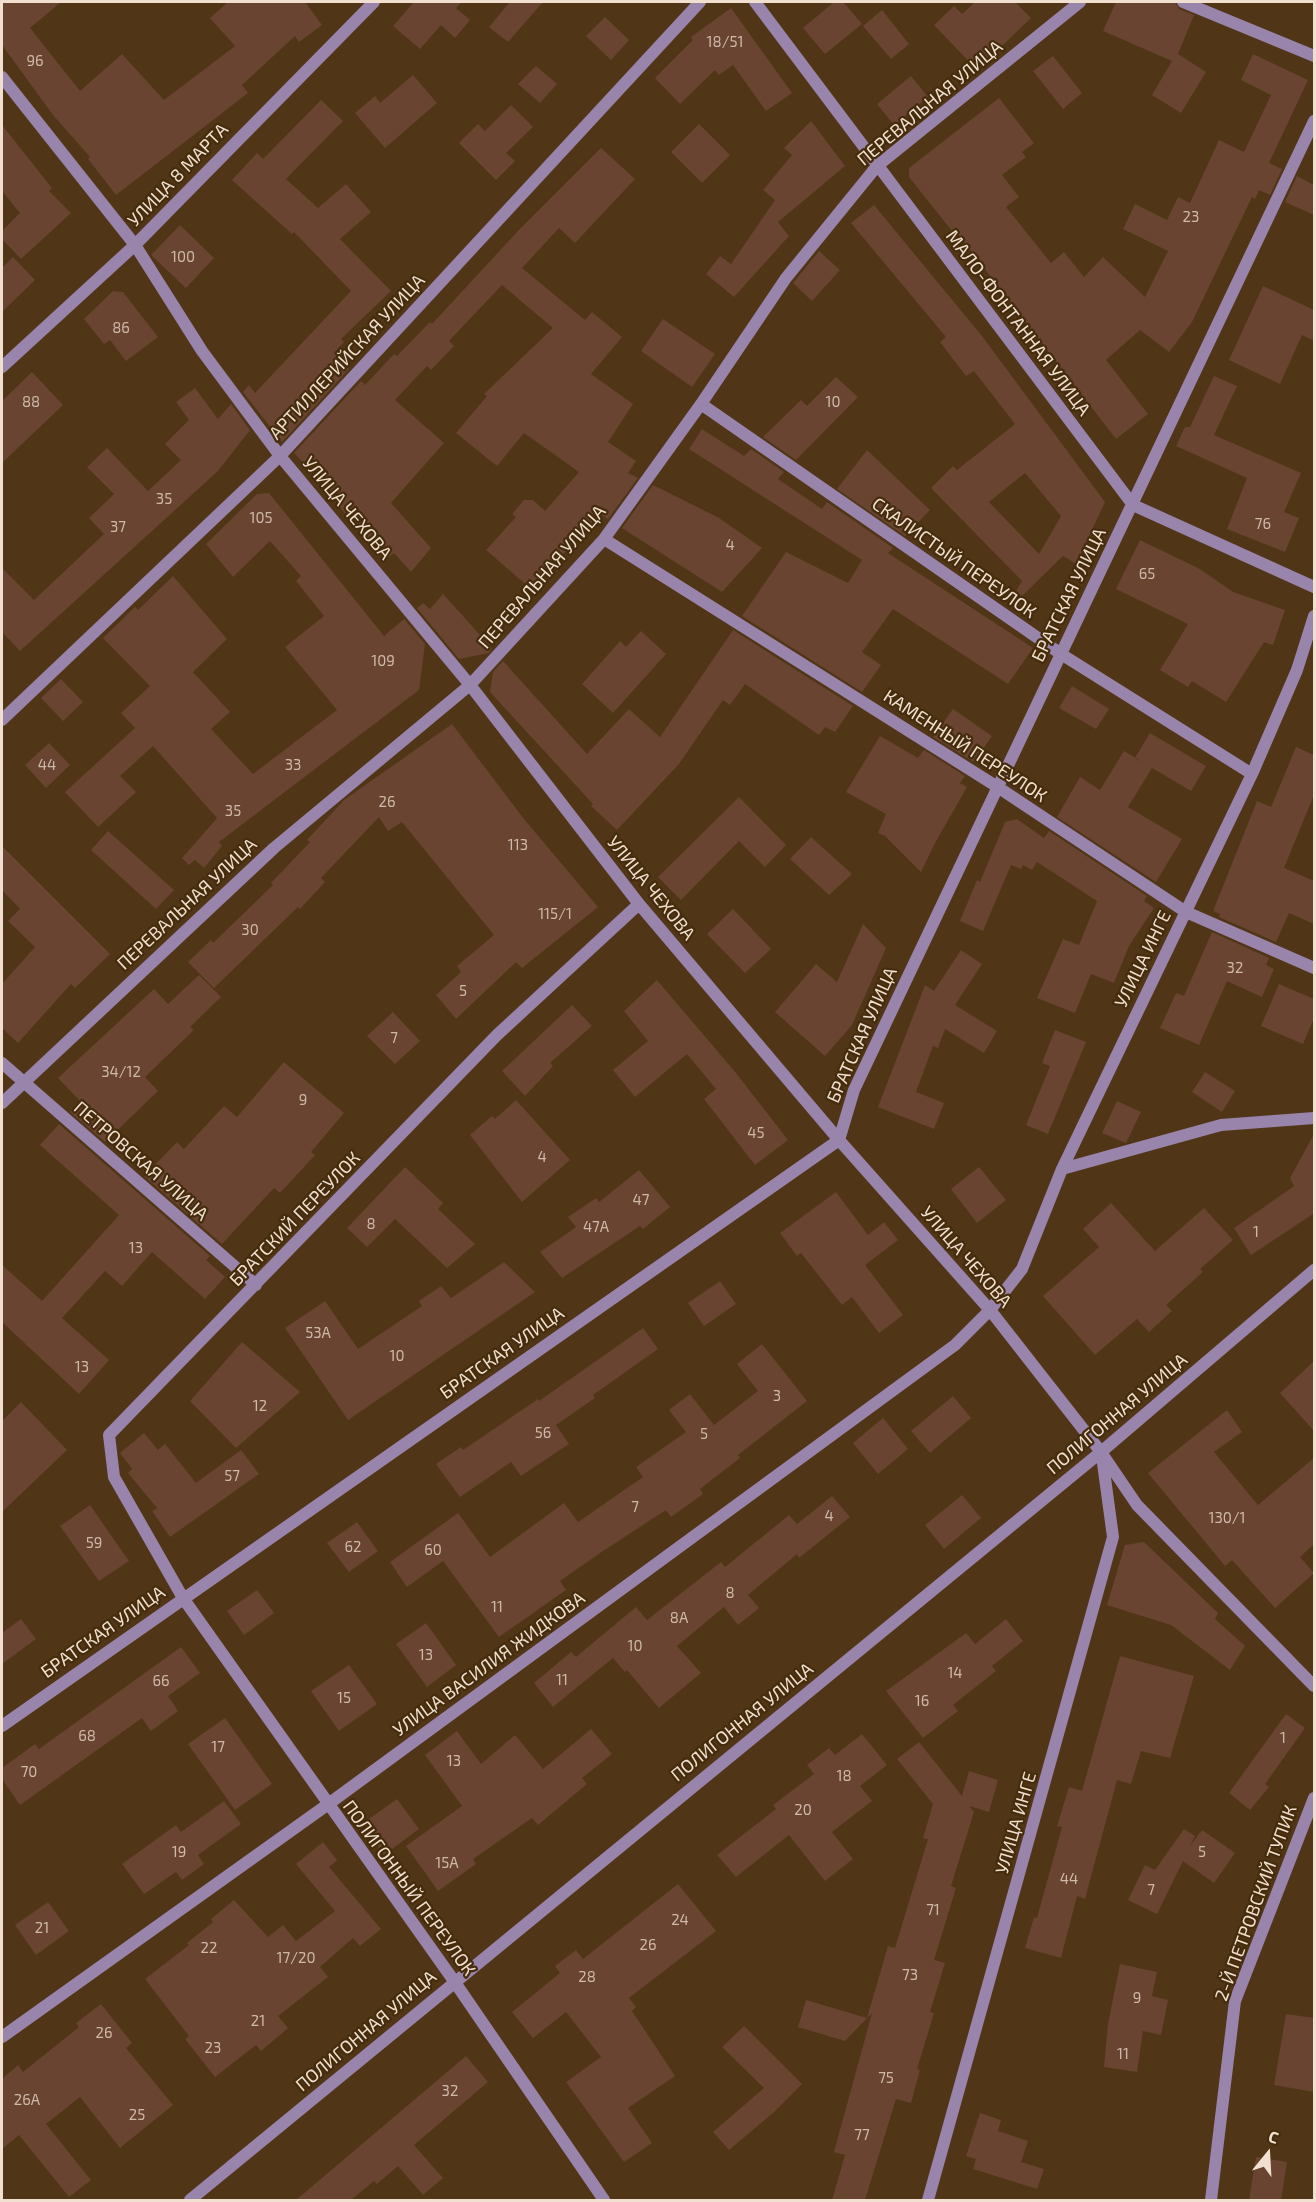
<!DOCTYPE html>
<html>
<head>
<meta charset="utf-8">
<style>
  body { margin:0 }
  #map { position:relative; width:1316px; height:2202px; overflow:hidden; background:#503617; font-family:"Exo 2",sans-serif }
  canvas { display:block }
  .frame { position:absolute; inset:0; border:3px solid #f1e0cf; pointer-events:none }
  .north { position:absolute; left:1238px; top:2124px; width:60px; height:60px; -webkit-text-stroke:4px #452c0c; paint-order:stroke; rotate:18deg; font-size:16px; font-weight:700; line-height:24px; text-align:center; color:#f1e0cf }
  .north::after { content:''; display:block; margin:auto; width:21px; height:27px; background:#f1e0cf; clip-path:polygon(50% 0,100% 100%,50% 72%,0 100%) }
</style>
</head>
<body>
<div id="map">
<canvas width="1316" height="2202"></canvas>
<div class="frame"></div>
<div class="north">С</div>
</div>
<script>
const g = document.querySelector('canvas').getContext('2d');
g.lineJoin = 'round';
function fillPath(path, color) {
  g.fillStyle = color;
  g.fill(path, 'evenodd');
}
function stroke(path, color, width, dash) {
  g.strokeStyle = color;
  g.lineWidth = width;
  g.lineCap = dash ? 'butt' : 'round';
  g.setLineDash(dash || []);
  g.stroke(path);
}
function label(font, color, halo, rows, align = 'center') {
  g.font = font + ' "Exo 2",sans-serif';
  g.lineWidth = 4.5;
  g.setLineDash([]);
  g.textBaseline = 'middle';
  g.strokeStyle = halo;
  g.fillStyle = color;
  for (const [text, x, y, turn = 0] of rows) {
    g.save();
    g.translate(x, y);
    g.rotate((+turn || 0) * Math.PI / 180);
    g.textAlign = isNaN(turn) ? turn : align;
    if (halo) g.strokeText(text, 0, 0);
    g.fillText(text, 0, 0);
    g.restore();
  }
}
fillPath(new Path2D(`
  M2 2H61L30 28 80 91 122 54 164 100 235 46 210 18 228 2H305L322 25 299 42 295 36 242 85 248 93 116 195 88 159 90 157 53 115 2 45Z
  M414 2H462L456 8 470 20 455 38 441 25 420 49 393 26Z
  M510 2H543L508 42 489 27Z
  M834 2H843L862 24 825 54 803 28Z
  M975 2H1015L1031 18 977 70 934 25 954 6 962 14Z
  M1116 2H1175L1179 9 1194 15 1178 54 1206 72 1181 113 1152 95 1172 61 1103 31Z
  M731 8 792 93 766 111 733 65 719 75 715 70 680 104 655 78 693 40 691 37Z
  M882 10 909 44 891 59 863 26Z
  M605 17 629 40 611 60 586 36Z
  M1253 54 1308 80 1269 163 1282 169 1270 195 1259 190 1255 199 1252 197 1192 322 1169 352 1140 330 1106 360 1148 414 1116 439 954 229 952 231 909 177V168L999 98 1034 143 1022 152 1026 157 1002 175 1019 197 1006 207 1051 263 1064 252 1084 277 1103 257 1145 297 1168 251 1123 229 1135 204 1167 220 1178 197 1190 203 1219 140 1244 152 1271 95 1241 80Z
  M1053 56 1082 93 1063 109 1033 71Z
  M536 66 557 84 540 103 518 84Z
  M413 75 437 103 385 148 355 113 375 96 380 103Z
  M911 76 928 97 894 125 877 104Z
  M321 100 343 121 286 179 318 208 346 184 371 212 340 239 391 291 341 339 344 342 334 353 349 369 282 442 243 392 249 385 255 393 351 291 294 232 292 234 232 180 257 153 263 159Z
  M511 105 533 127 506 153 515 161 496 180 459 143 478 124 485 131Z
  M811 121 845 166 778 222 789 236 734 297 706 274 720 256 731 264 775 200 763 190 792 155 784 148Z
  M699 124 730 155 702 183 671 152Z
  M2 125 52 188 49 191 71 213 21 259 2 239V231L20 213 2 191Z
  M601 148 635 179 575 243 559 228 522 268 585 320 592 312 622 337 591 374 633 404 608 442 636 461 628 473 638 478 608 519 600 514 531 589 486 550 516 517 512 514 524 500H533L545 511 579 472 524 433 497 466 456 433 487 396 484 394 553 328 502 285 449 341 454 346 431 370 427 366 395 400 444 443 391 503 431 548 411 572 394 553 385 560 338 505 341 502 294 453 361 381 365 385 394 354 397 356 430 322 432 324 517 232Z
  M1297 176 1314 185V215L1285 202Z
  M874 205 982 336 1105 502 1076 564 1063 556 1022 596 1016 591 1022 581 931 488 953 466 957 470 1015 424 974 371 966 376 940 342 946 337 851 223ZM1025 473 1061 516 1039 554 989 502Z
  M180 225 214 258 186 288 151 255Z
  M819 251 840 270 812 301 793 283Z
  M13 257 35 280 2 312V268Z
  M1263 286 1314 310V341L1302 335 1280 384 1229 360Z
  M113 291 123 292 158 337 126 361 110 340 104 344 84 319Z
  M663 319 715 354 692 387 641 351Z
  M32 372 63 405 2 463V401Z
  M1214 376 1237 386 1214 435 1301 473 1284 512 1299 518 1285 552 1227 529 1247 478 1176 446 1185 427H1190Z
  M836 377 858 397 796 460 763 437 801 400 807 406Z
  M195 388 218 419 231 404 250 430 218 471 20 651 2 632V568L34 600 104 534 89 518 114 494 87 467 107 448 148 491 181 460 165 444 189 420 176 402Z
  M702 429 744 456 751 449 784 472 778 479 822 509 827 502 893 548 888 553 1033 648 1008 684 893 609 862 652 881 665 862 692 742 616 786 552 848 583 862 560 689 449Z
  M867 450 930 510 905 536 837 489Z
  M653 485 719 518 762 548 722 592 622 528Z
  M269 493 384 636 404 619 425 644 419 690 219 842 222 846 204 868 195 860 189 865 182 858 217 818 153 746 120 776 136 792 98 827 65 792 135 728 121 713 150 686 103 638 135 607 138 610 173 576 227 639 193 672 230 712 211 729 253 774 337 710 285 647 324 616 296 581 301 576 270 541 233 577 206 544 257 494Z
  M1140 540 1200 569 1233 592 1285 610 1273 645 1264 642 1226 702 1192 681 1188 687 1160 670 1188 624 1116 589Z
  M443 594 492 648 489 653 459 659 417 608 423 603 430 609Z
  M733 630 853 706 835 732 825 727 819 735 745 684 730 705 723 700 679 764 617 830 591 806 593 804 490 692 493 672 503 661 587 754 629 709 660 737Z
  M641 631 666 654 613 713 582 684 620 641 626 647Z
  M61 679 83 702 63 721 41 698Z
  M1072 686 1109 709 1096 729 1059 708Z
  M953 709 992 736 974 762 933 737Z
  M452 724 524 819 598 907 522 968 516 962 456 1019 436 995 461 972 457 966 494 935 402 822 388 831 379 817 321 878 325 882 300 909 298 907 214 988 188 962 211 940 213 943 273 885 271 883 310 842 307 840 344 800Z
  M1150 733 1206 766 1191 791 1152 768 1128 807 1182 839 1156 882 1057 817 1080 777 1100 790 1124 751 1146 764 1135 758Z
  M880 736 918 758 924 750 965 776 960 783 967 787 935 843 921 872 885 836 878 833 886 814 846 792Z
  M49 743 70 765 46 788 25 765Z
  M1296 747 1314 755V795L1284 868 1314 881V924L1289 913 1276 942 1219 917 1220 914 1213 911 1257 801 1271 807Z
  M739 797 786 845 765 867 739 841 681 900 658 877Z
  M1017 819 1044 838 1049 831 1147 896 1144 901 1154 908 1129 946 1114 983 1091 974 1075 1013 1037 998 1063 939 1079 945 1097 901 1037 862 1032 870 1023 865 1021 869 1011 865 983 931 960 921 977 880 980 882 1005 822Z
  M108 831 174 890 156 909 91 850Z
  M811 837 852 874 829 895 790 859Z
  M2 846 110 954 75 988 71 984 18 1043 2 1028V984L35 947 8 921 20 909 2 890Z
  M733 909 771 949 745 973 707 934Z
  M863 924 886 948 852 1025 825 1056 775 1012 816 964 837 982Z
  M1212 932 1269 958 1266 965 1274 969 1262 997 1227 981 1199 1045 1160 1028 1176 993 1184 996Z
  M961 950 982 964 955 1005 997 1031 984 1053 945 1029 938 1048 933 1046 916 1092 944 1103 934 1129 878 1107 925 985 934 991Z
  M199 975 221 997 190 1027 194 1030 145 1077 158 1091 105 1142 70 1112 80 1101 58 1078 154 989 168 1004Z
  M657 980 736 1073 788 1140 755 1165 704 1099 716 1089 687 1054 635 1097 613 1070 648 1041 624 1011Z
  M1279 984 1314 999V1018L1303 1044 1261 1026Z
  M572 1005 592 1026 550 1063 553 1066 525 1096 502 1071Z
  M393 1012 420 1041 395 1064 367 1036Z
  M1055 1030 1086 1042 1048 1134 1026 1125 1050 1066 1042 1063Z
  M284 1062 344 1113 311 1152 315 1155 280 1193 274 1188 222 1244 144 1176 177 1142 184 1149 224 1106 237 1117Z
  M1205 1072 1235 1091 1222 1112 1192 1092Z
  M516 1100 570 1160 522 1202 470 1135 492 1116 495 1119Z
  M1117 1101 1141 1112 1126 1143 1102 1133Z
  M59 1124 210 1256 206 1260 225 1277 205 1299 152 1252 122 1286 105 1271 62 1318 109 1360 79 1394 2 1322V1265L42 1301 119 1215 40 1145Z
  M1314 1134V1217L1313 1214 1251 1255 1234 1228 1294 1186 1290 1178Z
  M405 1167 443 1203 438 1209 475 1244 447 1268 395 1219 367 1247 347 1228Z
  M979 1167 1006 1200 977 1223 951 1189Z
  M639 1170 670 1207 643 1229 640 1226 562 1278 540 1252 576 1227 568 1217 596 1198 599 1202Z
  M836 1192 868 1235 884 1222 898 1240 865 1265 903 1315 879 1333 852 1297 842 1305 801 1253 797 1256 780 1233Z
  M1111 1203 1155 1251 1204 1208 1233 1240 1200 1269 1203 1272 1166 1305 1172 1311 1149 1332 1137 1319 1095 1355 1043 1296 1099 1247 1083 1229Z
  M504 1262 535 1292 348 1420 285 1328 325 1301 358 1349 422 1306 419 1301 441 1286 451 1298Z
  M720 1281 736 1304 704 1326 688 1303Z
  M643 1328 658 1349 593 1395 595 1398 556 1425 569 1444 521 1476 511 1462 460 1497 436 1464 461 1447 463 1450 538 1399 539 1401Z
  M242 1342 300 1392 236 1448 190 1401Z
  M762 1344 807 1401 738 1455 740 1458 700 1489 703 1494 671 1517 666 1510 603 1551 560 1581 566 1590 499 1637 443 1561 407 1587 390 1562 458 1513 490 1557 564 1503 578 1522 643 1477 636 1467 686 1432 669 1410 690 1394 714 1425 758 1391 737 1364Z
  M1314 1361V1431L1280 1393Z
  M953 1396 971 1418 930 1453 911 1431Z
  M21 1402 67 1450 2 1512V1421Z
  M1227 1410 1242 1432 1214 1452 1258 1505 1314 1458V1544L1300 1557 1314 1573 1275 1608 1232 1560 1225 1566 1148 1473Z
  M883 1418 908 1449 878 1474 853 1443Z
  M144 1433 158 1450 165 1444 196 1483 241 1450 259 1474 170 1537 152 1511 157 1508 128 1473 132 1469 120 1453Z
  M962 1495 981 1518 944 1549 925 1525Z
  M832 1496 850 1517 799 1558 797 1554 748 1595 759 1608 738 1625 724 1607 677 1646 701 1673 659 1708 627 1670 625 1672 613 1658 553 1707 534 1683 571 1652 576 1657 636 1607 647 1620 721 1562 725 1567 789 1515 797 1524Z
  M90 1505 129 1561 99 1581 60 1526Z
  M357 1522 378 1551 349 1572 327 1543Z
  M1144 1542 1218 1613 1215 1619 1245 1646 1230 1670 1171 1625 1107 1605 1125 1545Z
  M257 1590 274 1613 244 1635 227 1611Z
  M21 1619 36 1639 2 1664V1633Z
  M1006 1619 1023 1641 992 1666 996 1671 953 1705 958 1711 923 1738 886 1691 966 1633 975 1644Z
  M426 1623 456 1665 427 1687 396 1644Z
  M181 1647 200 1673 168 1696 178 1711 151 1731 142 1718 20 1805 2 1779V1768L35 1744 39 1749Z
  M1120 1656 1194 1676 1170 1758 1141 1751 1131 1784 1117 1780 1085 1899 1077 1896 1061 1958 1025 1948 1034 1917 1037 1918 1062 1827 1057 1826 1069 1787 1082 1791Z
  M349 1665 377 1704 339 1731 311 1691Z
  M1286 1714 1305 1728 1265 1784 1269 1787 1250 1810 1229 1793Z
  M225 1718 272 1784 235 1810 188 1744Z
  M591 1729 612 1754 582 1778 587 1784 538 1825 532 1818 473 1859 476 1864 438 1891 406 1846 462 1806 425 1755 457 1731 481 1764 515 1735 543 1769Z
  M862 1734 887 1765 860 1786 872 1801 832 1832 853 1859 825 1881 789 1835 736 1877 717 1855 776 1809 773 1805 814 1774 807 1765 829 1748 835 1755Z
  M919 1742 962 1796 969 1771 998 1780 989 1812 969 1806 974 1812 951 1886 956 1888 934 1960 945 1963 930 2012 934 2013 917 2069 920 2070 911 2103 896 2099 865 2200H832L845 2155 834 2152 872 2013 845 2041 798 2027 806 2000 867 2018 888 1946 895 1948 928 1839 923 1838 933 1804 897 1759Z
  M397 1799 419 1829 384 1855 366 1830V1821Z
  M224 1801 241 1824 198 1855 204 1864 182 1880 176 1872 144 1894 122 1864 176 1825 181 1832Z
  M1184 1829 1195 1836 1190 1846 1202 1830 1235 1853 1214 1883 1183 1861 1157 1914 1128 1900 1145 1865 1155 1870Z
  M323 1842 337 1860 329 1867 381 1929 360 1946 353 1938 320 1967 328 1977 278 2016 288 2028 261 2051 256 2045 215 2077 185 2039 189 2036 145 1979 189 1945 187 1943 213 1922 211 1919 234 1900 268 1937 283 1925 296 1941 335 1911 296 1864Z
  M678 1884 716 1931 629 1998 636 2007 632 2011 675 2076 628 2108 652 2143 624 2162 566 2082 601 2057 566 2012 533 2038 512 2012 560 1973 555 1966 576 1950 583 1959Z
  M48 1902 69 1931 36 1955 15 1925Z
  M1120 1964 1157 1972 1152 1996 1168 2000 1161 2035 1143 2031 1137 2072 1104 2067 1108 2024Z
  M101 2004 132 2043 126 2048 173 2105 120 2148 80 2097 46 2124 91 2180 69 2197 19 2135 2 2149V2079L18 2065 23 2072 79 2027 76 2023Z
  M1286 2014 1314 2018V2092L1274 2085Z
  M744 2026 802 2084 773 2113 729 2150 713 2132 764 2088 722 2047Z
  M466 2056 488 2082 414 2145 443 2178 423 2195 398 2166 377 2184 374 2181 351 2200H296Z
  M980 2113 1001 2120 998 2131 1028 2141 1021 2162 1044 2169 1037 2189 973 2169 976 2159 966 2156Z
  M1256 2157 1287 2162 1281 2200H1249Z`), '#684431');
stroke(new Path2D(`
  M755 2 1133 505 1314 587
  M1183 2 1314 56
  M2 77 135 245 202 351 280 456 470 685 639 904 839 1140 990 1310 1101 1452 1137 1505 1314 1686
  M2 367 135 245 374 2
  M701 404 1061 654 1252 774
  M604 539 996 786 1186 912 1314 968
  M2 720 280 456 700 2
  M2 1063 256 1285
  M2 1103 274 848 470 685 604 539 701 404 786 278 877 166 1080 2
  M1062 1169 1221 1125 1314 1118
  M2 1726 839 1140 854 1090 1314 121
  M2 2037 327 1805 955 1345 990 1310 1022 1269 1062 1169 1252 774 1297 670 1314 616
  M190 2200 1101 1452 1314 1270
  M604 2200 454 1981 183 1598 114 1477 109 1435 497 1035 639 904
  M928 2200 1113 1537 1102 1456
  M1211 2200 1235 2001 1314 1798`), '#9984ac', 12);
label('15px', '#cfb9a8', null, [
  ["18/51",725,42],
  ["96",35,61],
  ["23",1191,217],
  ["100",183,257],
  ["86",121,328],
  ["88",31,402],
  ["10",833,402],
  ["35",164,499],
  ["105",261,518],
  ["76",1263,524],
  ["37",118,527],
  ["4",730,545],
  ["65",1147,574],
  ["109",383,661],
  ["44",47,765],
  ["33",293,765],
  ["26",387,802],
  ["35",233,811],
  ["113",518,845],
  ["115/1",555,914],
  ["30",250,930],
  ["32",1235,968],
  ["5",463,991],
  ["7",394,1038],
  ["34/12",121,1072],
  ["9",303,1100],
  ["45",756,1133],
  ["4",542,1157],
  ["47",641,1200],
  ["8",371,1224],
  ["47А",596,1227],
  ["1",1256,1232],
  ["13",136,1248],
  ["53А",318,1333],
  ["10",397,1356],
  ["13",82,1367],
  ["3",777,1396],
  ["12",260,1406],
  ["56",543,1433],
  ["5",704,1434],
  ["57",232,1476],
  ["7",635,1507],
  ["4",829,1516],
  ["130/1",1227,1518],
  ["59",94,1543],
  ["62",353,1547],
  ["60",433,1550],
  ["8",730,1593],
  ["11",497,1607],
  ["8А",679,1618],
  ["10",635,1646],
  ["13",426,1655],
  ["14",955,1673],
  ["11",562,1680],
  ["66",161,1681],
  ["15",344,1698],
  ["16",922,1701],
  ["68",87,1736],
  ["1",1283,1738],
  ["17",218,1747],
  ["13",454,1761],
  ["70",29,1772],
  ["18",844,1776],
  ["20",803,1810],
  ["19",179,1852],
  ["5",1202,1852],
  ["15А",447,1863],
  ["44",1069,1879],
  ["7",1151,1890],
  ["71",933,1910],
  ["24",680,1920],
  ["21",42,1928],
  ["26",648,1945],
  ["22",209,1948],
  ["17/20",296,1958],
  ["73",910,1975],
  ["28",587,1977],
  ["9",1137,1998],
  ["21",258,2021],
  ["26",104,2033],
  ["23",213,2048],
  ["11",1123,2054],
  ["75",886,2078],
  ["32",450,2091],
  ["26А",27,2100],
  ["25",137,2115],
  ["77",862,2135]
]);
label('18px', '#f1e0cf', '#452c0c', [
  ["ПЕРЕВАЛЬНАЯ УЛИЦА",930,103,-40],
  ["УЛИЦА 8 МАРТА",178,175,-46],
  ["МАЛО-ФОНТАННАЯ УЛИЦА",1018,323,53],
  ["АРТИЛЛЕРИЙСКАЯ УЛИЦА",347,357,-47],
  ["УЛИЦА ЧЕХОВА",347,508,50],
  ["СКАЛИСТЫЙ ПЕРЕУЛОК",954,558,35],
  ["ПЕРЕВАЛЬНАЯ УЛИЦА",542,577,-49],
  ["БРАТСКАЯ УЛИЦА",1069,595,-64],
  ["КАМЕННЫЙ ПЕРЕУЛОК",965,746,33],
  ["УЛИЦА ЧЕХОВА",651,888,51],
  ["ПЕРЕВАЛЬНАЯ УЛИЦА",187,904,-43],
  ["УЛИЦА ИНГЕ",1143,959,-64],
  ["БРАТСКАЯ УЛИЦА",862,1035,-66],
  ["ПЕТРОВСКАЯ УЛИЦА",141,1161,41],
  ["БРАТСКИЙ ПЕРЕУЛОК",295,1219,-46],
  ["УЛИЦА ЧЕХОВА",966,1257,49],
  ["БРАТСКАЯ УЛИЦА",502,1353,-35],
  ["ПОЛИГОННАЯ УЛИЦА",1117,1414,-40],
  ["БРАТСКАЯ УЛИЦА",103,1632,-35],
  ["УЛИЦА ВАСИЛИЯ ЖИДКОВА",489,1664,-36],
  ["ПОЛИГОННАЯ УЛИЦА",742,1722,-39],
  ["УЛИЦА ИНГЕ",1016,1823,-74],
  ["ПОЛИГОННЫЙ ПЕРЕУЛОК",409,1888,54],
  ["2-Й ПЕТРОВСКИЙ ТУПИК",1256,1903,-70],
  ["ПОЛИГОННАЯ УЛИЦА",366,2031,-40]
]);
</script>
</body>
</html>
